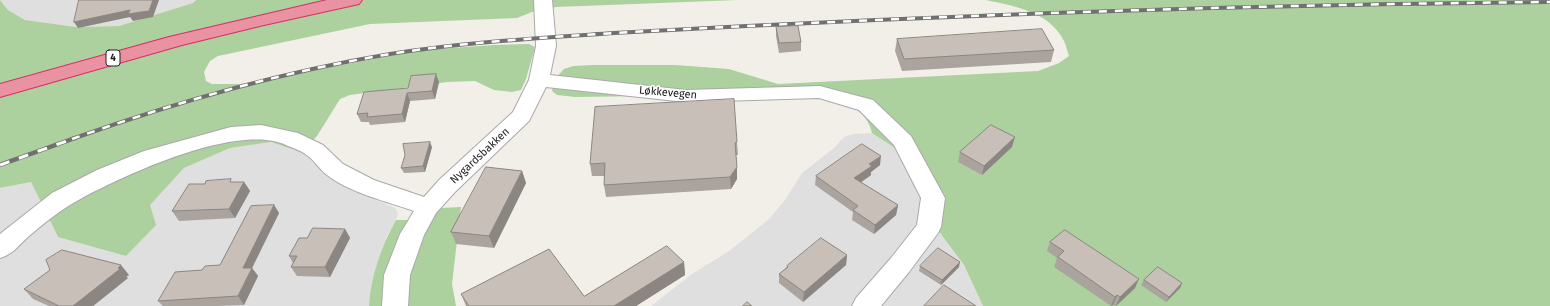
<!DOCTYPE html>
<html>
<head>
<meta charset="utf-8">
<style>
  body { margin:0 }
  canvas { display:block; background:#f2efe9 }
</style>
</head>
<body>
<canvas width="1550" height="306"></canvas>
<script>
const g = document.querySelector('canvas').getContext('2d');
g.lineJoin = 'round';
function fillPath(path, color) {
  g.fillStyle = color;
  g.fill(path, 'evenodd');
}
function stroke(path, color, width, dash) {
  g.strokeStyle = color;
  g.lineWidth = width;
  g.lineCap = dash ? 'butt' : 'round';
  g.setLineDash(dash || []);
  g.stroke(path);
}
function label(font, color, halo, rows, align = 'center') {
  g.font = font + ' "Fira Sans",sans-serif';
  g.lineWidth = 3;
  g.setLineDash([]);
  g.textBaseline = 'middle';
  g.strokeStyle = halo;
  g.fillStyle = color;
  for (const [text, x, y, turn = 0] of rows) {
    g.save();
    g.translate(x, y);
    g.rotate((+turn || 0) * Math.PI / 180);
    g.textAlign = isNaN(turn) ? turn : align;
    if (halo) g.strokeText(text, 0, 0);
    g.fillText(text, 0, 0);
    g.restore();
  }
}
fillPath(new Path2D(`
  M0 0H196L193 3 119 26 75 27 25 20 8 10Z
  M872 133 916 162 932 222 964 265 983 306H651L692 274 729 251 768 220 785 200 802 173 834 148 844 137 853 134Z
  M271 142 301 152 336 179 355 191 395 208 398 214 396 220 386 238 369 306H0V188L31 182 58 237 149 205 184 168 230 148Z`), '#e0dfdf');
fillPath(new Path2D(`
  M0 0 8 10 25 20 76 27 119 26 193 3 196 0H738L556 7 532 12 517 18 370 24 218 56 210 61 204 72 206 81 212 84H240L422 50 494 45 529 44 535 47 526 79 521 90 512 92 494 90 475 81 447 82 350 95 340 99 317 136 301 152 271 142 230 148 184 168 150 205 156 225 126 256 58 237 31 182 0 188Z
  M986 0H1550V306H983L964 265 932 222 916 162 872 133C868 116 858 109 842 102 827 96 807 97 791 96 719 91 647 97 575 97L557 95 552 91 555 79 564 69 573 66 592 65H675L729 69 778 84 1038 71 1059 63 1069 56C1067 51 1066 45 1064 41 1050 12 1014 6 986 0Z
  M461 207 452 284 456 306H369C371 276 381 247 396 220H408L440 208Z`), '#add19e');
const minor = new Path2D(`
  M534 0H552L556 46 550 75 686 90 820 86 873 100 911 136 945 198 941 227 938 233 909 272 881 306H852L856 298 891 258 917 225 921 198 894 145 859 110 819 98 686 102 546 87 529 121 455 192 436 213 424 235 410 275 408 306H382L384 275 400 234 414 211C388 202 348 192 327 175 320 170 315 161 308 156 302 151 293 148 286 145 236 123 128 174 82 198 63 208 45 222 28 237 19 245 12 255 0 258V234L52 193 97 170 144 151 231 127 261 125 298 133 323 145 343 164 374 180 424 197 439 180 513 112 529 80 536 46Z`);
const highway = new Path2D(`
  M327 0H362L359 4 264 25 182 45 0 97V84L169 37Z`);
stroke(minor, '#a9a9a9', 2);
stroke(highway, '#dc2a67', 2);
fillPath(minor, '#fff');
fillPath(highway, '#e892a2');
const railFar1 = new Path2D(`
  M72 139C176 102 282 72 390 54 464 42 539 38 614 33 701 28 789 24 876 20 1101 10 1325 4 1550 2`);
const rail = new Path2D(`
  M0 165 75 138`);
stroke(railFar1, '#707070', 4);
stroke(rail, '#707070', 4.5);
stroke(railFar1, '#fff', 2.5, [8]);
stroke(rail, '#fff', 3, [10]);
fillPath(new Path2D(`
  M776 27 801 42V51L779 53 776 36Z
  M897 39 1054 50 1051 62 902 71 895 51Z
  M439 82 435 99 410 101 405 122 370 125 369 122H361L357 114 408 88Z
  M737 142 738 155H736L737 179 731 189 606 197 604 185V176H592L590 164Z
  M432 147 425 172 404 173 401 168Z
  M1012 147 982 175 958 162 960 152Z
  M880 165 871 172V175L861 182 898 205 896 215 874 234 852 220 853 212 815 185 816 176Z
  M522 171 526 183 494 248 456 244 451 232Z
  M233 182H244L250 191 235 218 179 221 172 211Z
  M274 205 279 213 252 268 258 276 244 305 217 306H163L158 301 202 270 220 265Z
  M345 229 350 238 330 277 297 276 291 267 293 263 289 256 307 238Z
  M1050 242 1135 288 1116 306 1113 305 1111 306 1054 267 1057 258 1047 251Z
  M847 255 846 265 803 302 779 283V274L787 267V266Z
  M684 262 685 275 636 306H466L461 294 584 296Z
  M920 266 959 267 941 285 919 271Z
  M129 275 126 277 128 278 93 306H49L33 299 24 289Z
  M1144 280 1182 283 1180 288 1166 302 1141 285Z`), '#aba49e');
fillPath(new Path2D(`
  M153 0H159L153 17 133 21 130 17 78 28 74 22Z
  M436 74 439 82 435 99 432 91Z
  M407 93 410 101 405 122 402 114Z
  M1015 137 1012 147 982 175 984 166Z
  M430 142 432 147 425 172 423 166Z
  M881 156 880 165 871 172V175L853 188 854 178 869 164Z
  M737 167V179L731 189 730 177Z
  M522 171 526 183 494 248 489 236Z
  M244 182 250 191 235 218 229 209Z
  M274 205 279 213 252 268 258 276 244 305 238 296 243 268Z
  M898 205 896 215 874 234 875 225Z
  M345 229 350 238 330 277 325 267Z
  M847 255 846 265 803 302 804 292Z
  M684 262 685 275 636 306H614Z
  M960 262 959 267 941 285 942 280Z
  M121 265 129 275 126 277 128 278 93 306H73Z
  M1139 279 1135 288 1116 306 1120 297Z
  M1182 283 1180 288 1166 302 1169 297Z
  M1117 295 1113 305 1111 306 1115 297Z`), '#8b8681');
const building = new Path2D(`
  M79 0H153L149 11 128 14 130 10 74 22Z
  M798 26 801 42 779 43 776 27Z
  M1042 29 1054 50 904 59 897 39Z
  M436 74 432 91 407 93 402 114 367 117 368 113 357 114 364 92 408 88 411 76Z
  M734 99 737 142 735 143 737 167 730 177 604 185 605 163 590 164 595 107Z
  M991 125 1015 137 984 166 960 152Z
  M430 142 423 166 401 168 405 155 403 144Z
  M862 144 881 156 869 164 872 166 854 178 898 205 875 225 853 210 858 206 816 176Z
  M486 167 522 171 489 236 451 232Z
  M231 179 230 182H244L229 209 172 211 189 184H205L206 181Z
  M274 205 243 268H252L238 296 158 301 175 272 202 270 205 266 220 265 251 206Z
  M313 228 345 229 325 267H291L297 256H289L299 238H307Z
  M1065 230 1139 279 1120 297 1117 295 1115 297 1058 257 1064 251 1050 242Z
  M821 238 847 255 804 292 779 274 788 267 787 266Z
  M667 246 684 262 614 306H469L461 294 549 249 584 296Z
  M938 248 960 262 942 280 920 266Z
  M62 250 121 265 118 268 120 269 73 306H59L24 289 50 270 46 260Z
  M1158 267 1182 283 1169 297 1144 280Z
  M944 285 976 306H924Z
  M747 302 752 306H743Z`);
fillPath(building, '#c7bfb8');
stroke(building, '#8b8681', 1);
for (const [x, y, w] of [
  [113,58,14]
]) {
  const box = new Path2D();
  box.roundRect(x - w / 2, y - 8, w, 16, 3);
  g.fillStyle = '#fff';
  g.fill(box);
  stroke(box, '#222', 1);
}
label('bold 10px', '#222', null, [
  ["4",113,58]
]);
label('11px', '#222', '#fff', [
  ["Løkkevegen",668,93,5],
  ["Nygardsbakken",480,156,-43]
]);
</script>
</body>
</html>
